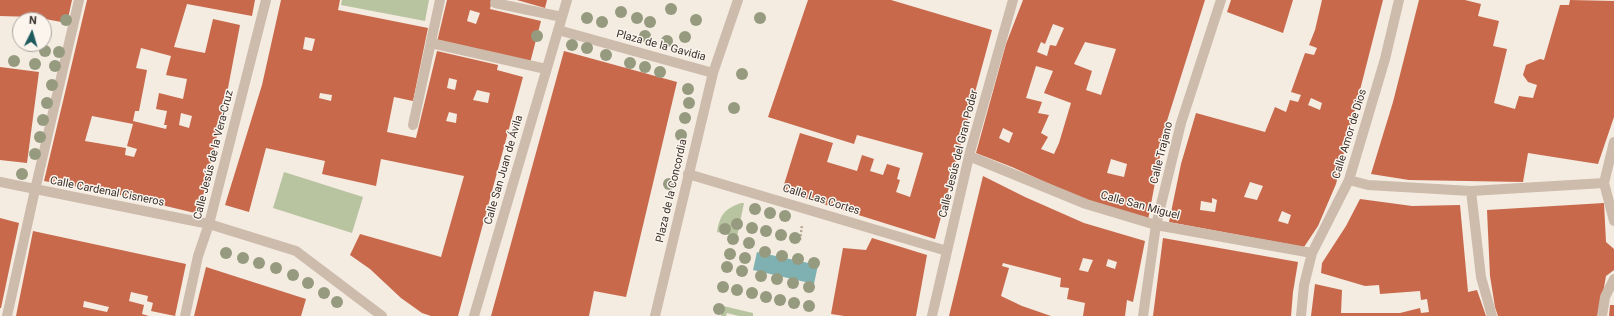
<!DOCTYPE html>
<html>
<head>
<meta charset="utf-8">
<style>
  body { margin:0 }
  #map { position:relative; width:1614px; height:316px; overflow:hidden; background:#f4ebe1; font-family:Roboto,sans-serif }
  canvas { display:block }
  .north { position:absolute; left:12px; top:12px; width:40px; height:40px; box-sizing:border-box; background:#fbf5ee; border:1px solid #aea6a0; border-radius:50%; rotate:5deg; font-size:11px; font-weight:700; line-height:16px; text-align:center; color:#3b302b }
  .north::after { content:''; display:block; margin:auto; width:14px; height:18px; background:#1f5a5e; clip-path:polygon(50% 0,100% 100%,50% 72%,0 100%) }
</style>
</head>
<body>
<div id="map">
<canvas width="1614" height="316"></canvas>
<div class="north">N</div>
</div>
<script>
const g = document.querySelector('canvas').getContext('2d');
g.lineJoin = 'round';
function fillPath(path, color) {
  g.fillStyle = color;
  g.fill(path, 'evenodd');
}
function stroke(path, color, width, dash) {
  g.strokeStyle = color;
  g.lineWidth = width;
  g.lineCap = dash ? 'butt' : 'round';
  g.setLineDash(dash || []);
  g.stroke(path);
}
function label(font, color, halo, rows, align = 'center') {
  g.font = font + ' Roboto,sans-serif';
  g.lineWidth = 3;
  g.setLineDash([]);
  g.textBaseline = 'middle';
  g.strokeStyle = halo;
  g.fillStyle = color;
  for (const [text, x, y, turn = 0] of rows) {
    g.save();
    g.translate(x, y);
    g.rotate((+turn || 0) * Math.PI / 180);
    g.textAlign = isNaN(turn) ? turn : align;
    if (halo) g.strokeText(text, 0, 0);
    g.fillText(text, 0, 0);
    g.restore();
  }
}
fillPath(new Path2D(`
  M342 0H429L425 21 341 5Z
  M284 172 363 197 352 233 273 208Z
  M741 203H744L737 237 717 232C720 215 724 209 741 203Z
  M723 306 753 313V316H739L727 313 726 316H721Z`), '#b8c4a0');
fillPath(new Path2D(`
  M757 252 818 265 814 284 753 270Z`), '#7fb0b2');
fillPath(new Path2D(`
  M0 0H72L67 23 34 17 0 16Z
  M87 0H255L252 16 187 4 174 47 205 53 213 19 240 25 228 88 199 214 116 194 44 181ZM141 48 171 56 166 75 187 79 183 99 159 93 156 109 167 111 164 125H167L166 129 133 121 135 111H139L147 70 136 68ZM181 113 192 116 189 128 179 125ZM92 116 133 124 127 146 137 149 134 157 125 155 126 148 85 141Z
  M281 0H340L338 10 428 28 413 101 394 97 387 132 416 138 437 51 498 65 497 70 523 77 458 316H431L422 313 401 298 370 269 350 255 360 234 441 257 464 176 381 159 376 186 322 174 325 161 266 148 249 212 225 205 262 85ZM305 37 315 39 312 51 303 49ZM449 78 457 80 455 90 447 88ZM477 90 490 93 488 103 473 100ZM320 93 332 95 331 101 319 98ZM449 112 457 114 456 123 446 121Z
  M447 0H492L490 9 541 21 530 63 437 42ZM470 10 480 13 476 24 467 21Z
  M517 0H547L545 8Z
  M808 0H891L992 30 935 239 782 191 800 133 833 143 827 162 857 171 862 155 874 159 870 171 883 175 887 164 900 168 897 179 900 180 896 192 910 197 923 153 857 135 854 144 768 117Z
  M1023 0H1205L1166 124 1148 220 1085 200 1012 167 976 153 1006 44ZM1053 24 1064 28 1056 46 1050 45 1047 56 1037 52 1041 42 1045 44ZM1085 42 1116 49 1101 95 1086 90 1092 71 1074 64ZM1036 66 1053 71 1044 93 1071 103 1059 143 1054 154 1041 149 1048 137 1041 133 1049 115 1038 113 1042 102 1026 98ZM1003 128 1013 133 1009 143 999 138ZM1111 159 1127 164 1124 177 1107 173Z
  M1231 0H1293L1283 33 1227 12Z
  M1322 0H1383L1336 184 1318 226 1304 247 1169 222 1181 164 1196 113 1265 132 1275 107 1286 112 1290 100 1298 102 1301 95 1291 92 1305 53 1314 55 1317 48 1309 45 1315 30ZM1311 98 1322 103 1320 110 1308 105ZM1250 182 1263 186 1257 200 1244 197ZM1212 198 1217 200 1215 212 1200 210 1201 201 1212 203ZM1282 211 1291 215 1288 224 1278 221Z
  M1419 0H1465L1481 4 1478 16 1499 21 1493 46 1507 49 1494 103 1515 109 1519 96 1533 98 1537 85 1528 82 1523 75 1526 65 1540 59 1544 60 1560 5H1569L1570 0 1614 1V117L1598 164 1528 153 1523 182 1409 180 1371 174 1393 102Z
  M564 51 677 82 626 297 594 291 589 316H491Z
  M0 67 39 72 27 163 0 160Z
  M983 176 1025 197 1084 223 1145 241 1133 302 1127 300 1125 316H1083L1085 303 1067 299 1069 288 1060 287 1061 278 1003 263 1002 266 1009 268 1001 296 1022 306 1051 316H949ZM1083 258 1093 260 1088 272 1079 270ZM1108 259 1117 262 1115 269 1106 266Z
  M1360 199 1412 206 1460 205 1468 292 1477 290 1486 316H1311L1315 284 1342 290 1341 313H1400L1420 308 1421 313 1429 312 1427 299 1421 300 1420 291 1380 294 1379 285 1365 286 1321 273 1322 263 1346 226Z
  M1604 203 1606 242 1614 249V270L1606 276 1599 316H1498L1495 307 1490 276 1487 210Z
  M0 218 19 223 1 308H0Z
  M33 231 186 264 175 316 151 311 153 303 147 301 148 296 131 292 129 301 144 305 142 314 149 316H16ZM84 301 109 307 107 312 83 307Z
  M872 238 927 255 916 316H844L831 314 843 248 866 250Z
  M1163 238 1298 262 1293 292 1291 316H1153Z
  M206 267 306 299 301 316H194Z
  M1610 305H1614V316H1609Z`), '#c8694b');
stroke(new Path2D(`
  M800 240 802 225`), '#b9a596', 2.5, [2, 2]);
stroke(new Path2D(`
  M496 0 495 3 562 17
  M558 30 713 73
  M431 43 546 69
  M413 125 440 0
  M1614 142 1604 183 1614 221
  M969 156 1086 204 1156 225 1312 253
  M688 174 947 251
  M1349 180 1368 185 1471 191 1604 183
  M0 182 209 224 296 251 382 316
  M1471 191 1481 277 1492 316
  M7 316 35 190 79 0
  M185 316 198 256 209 224 266 0
  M474 316 567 0
  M655 316 713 73 738 0
  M932 316 970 152 1013 0
  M1143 316 1156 225 1181 123 1221 0
  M1301 316 1304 285 1312 253 1349 180 1385 59 1399 0
  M1602 316 1605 297 1614 279`), '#cdbbac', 10);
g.fillStyle = '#969b7f';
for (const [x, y] of [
  [671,9],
  [621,12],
  [587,18],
  [637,18],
  [760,18],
  [66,20],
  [696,20],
  [602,22],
  [650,22],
  [537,36],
  [645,36],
  [685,37],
  [667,41],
  [572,45],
  [587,48],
  [45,51],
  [59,52],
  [606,55],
  [14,61],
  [630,63],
  [35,64],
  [55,66],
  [645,67],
  [660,72],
  [742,74],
  [52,85],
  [688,89],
  [47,103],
  [689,103],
  [734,108],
  [685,118],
  [43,120],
  [681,135],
  [40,137],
  [35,154],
  [22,174],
  [669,184],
  [755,209],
  [770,213],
  [785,216],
  [737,224],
  [752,228],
  [725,229],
  [766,231],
  [781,235],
  [795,238],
  [733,239],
  [749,243],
  [765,252],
  [226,253],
  [730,254],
  [782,256],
  [243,258],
  [745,258],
  [798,259],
  [259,263],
  [814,263],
  [727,267],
  [276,268],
  [742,271],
  [293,275],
  [761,276],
  [777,279],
  [308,283],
  [793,283],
  [723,287],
  [809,287],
  [737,290],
  [324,293],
  [752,293],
  [766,297],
  [780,300],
  [337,302],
  [794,303],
  [809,306],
  [719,309]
]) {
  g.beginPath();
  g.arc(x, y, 6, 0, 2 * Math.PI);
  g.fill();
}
label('11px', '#3b302b', '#fbf5ee', [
  ["Plaza de la Gavidia",661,46,15],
  ["Calle Amor de Dios",1350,134,-73],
  ["Calle Trajano",1162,153,-76],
  ["Calle Jesús del Gran Poder",959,154,-76],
  ["Calle Jesús de la Vera-Cruz",214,155,-76],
  ["Calle San Juan de Ávila",504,170,-74],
  ["Plaza de la Concordia",672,191,-77],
  ["Calle Cardenal Cisneros",107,192,11],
  ["Calle Las Cortes",821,200,17],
  ["Calle San Miguel",1140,206,15]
]);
</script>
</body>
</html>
